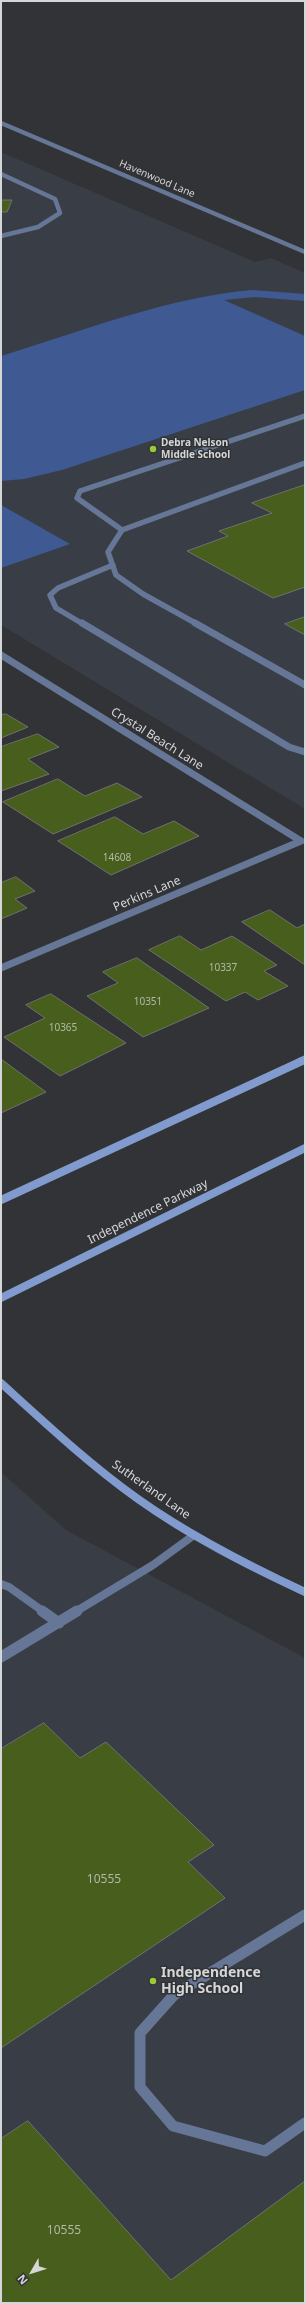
<!DOCTYPE html>
<html>
<head>
<meta charset="utf-8">
<style>
  body { margin:0 }
  #map { position:relative; width:306px; height:2304px; overflow:hidden; background:#323336; font-family:"Noto Sans",sans-serif }
  canvas { display:block }
  .frame { position:absolute; inset:0; border:2px solid #d5d6d8; pointer-events:none }
  .north { position:absolute; left:12px; top:2252px; width:40px; height:40px; -webkit-text-stroke:3px #323336; paint-order:stroke; rotate:231deg; font-size:11px; font-weight:700; line-height:16px; text-align:center; color:#d5d6d8 }
  .north::after { content:''; display:block; margin:auto; width:14px; height:18px; background:#d5d6d8; clip-path:polygon(50% 0,100% 100%,50% 72%,0 100%) }
</style>
</head>
<body>
<div id="map">
<canvas width="306" height="2304"></canvas>
<div class="frame"></div>
<div class="north">N</div>
</div>
<script>
const g = document.querySelector('canvas').getContext('2d');
g.lineJoin = 'round';
function fillPath(path, color) {
  g.fillStyle = color;
  g.fill(path, 'evenodd');
}
function stroke(path, color, width, dash) {
  g.strokeStyle = color;
  g.lineWidth = width;
  g.lineCap = dash ? 'butt' : 'round';
  g.setLineDash(dash || []);
  g.stroke(path);
}
function label(font, color, halo, rows, align = 'center') {
  g.font = font + ' "Noto Sans",sans-serif';
  g.lineWidth = 3;
  g.setLineDash([]);
  g.textBaseline = 'middle';
  g.strokeStyle = halo;
  g.fillStyle = color;
  for (const [text, x, y, turn = 0] of rows) {
    g.save();
    g.translate(x, y);
    g.rotate((+turn || 0) * Math.PI / 180);
    g.textAlign = isNaN(turn) ? turn : align;
    if (halo) g.strokeText(text, 0, 0);
    g.fillText(text, 0, 0);
    g.restore();
  }
}
fillPath(new Path2D(`
  M1 152 255 262 271 258 305 273V809L1 625Z
  M1 1472 66 1530 305 1658V2303H1Z`), '#393d45');
fillPath(new Path2D(`
  M253 290 305 294V301L255 297 224 300 305 336V390L62 470 24 479 1 481V356C82 331 169 297 253 290Z
  M1 505 70 544 1 568Z`), '#3f5992');
const building = new Path2D(`
  M1 200H12L7 212H1Z
  M305 485V587L273 598 187 551 228 536 219 531 272 513 252 503Z
  M305 617V635L285 624Z
  M6 714 28 727 1 738V715Z
  M38 734 59 747 28 759 49 774 1 791V747Z
  M58 779 85 796 117 783 142 797 53 834 3 802Z
  M115 817 143 834 174 821 199 836 111 875 58 841Z
  M16 877 35 891 15 899 27 908 1 919V883Z
  M270 910 297 928 305 924V965L242 922Z
  M180 936 201 950 232 936 277 965 264 971 288 986 258 1000 245 992 226 1001 149 950Z
  M137 958 209 1008 143 1037 87 996 118 983 103 972Z
  M51 994 126 1043 60 1076 4 1037 45 1018 26 1005Z
  M1 1059 46 1092 1 1113Z
  M44 1723 80 1758 106 1742 214 1845 188 1862 225 1898 1 2048V1749Z
  M28 2121 171 2280 305 2181V2303H1V2139Z`);
fillPath(building, '#475e1c');
stroke(building, '#70716e', 1);
stroke(new Path2D(`
  M1 174 55 199 60 213 38 227 1 236`), '#667696', 4.5);
stroke(new Path2D(`
  M122 530 77 498 80 491 305 416
  M83 624 56 608 50 595 58 588 113 565
  M197 624 143 594 116 575 108 552 122 530 305 463`), '#667696', 5.5);
stroke(new Path2D(`
  M82 623 289 747 305 752
  M195 623 305 685`), '#667696', 7);
stroke(new Path2D(`
  M1 1584 9 1587 44 1612
  M75 1612 153 1565 194 1535`), '#667696', 8);
stroke(new Path2D(`
  M42 1611 59 1623
  M1 1657 77 1611
  M305 1915 174 1995 140 2033V2087L173 2126 265 2151 305 2123`), '#667696', 11);
stroke(new Path2D(`
  M1 123 305 252`), '#667696', 4.5);
stroke(new Path2D(`
  M1 655 301 841
  M1 968 301 841`), '#667696', 7);
stroke(new Path2D(`
  M299 1062 305 1059`), '#829bce', 7);
stroke(new Path2D(`
  M1 1200 302 1061
  M1 1298 305 1148
  M1 1383C45 1423 89 1464 138 1499 190 1536 247 1565 305 1592`), '#829bce', 8);
for (const [x, y, r, color] of [
  [153,449,4,"#9acb35"],
  [153,1981,4,"#9acb35"]
]) {
  const dot = new Path2D();
  dot.arc(x, y, r, 0, 2 * Math.PI);
  g.fillStyle = color;
  g.fill(dot);
  stroke(dot, '#323336', 1.5);
}
label('10px', '#d5d6d8', '#323336', [
  ["Havenwood Lane",157,179,23]
]);
label('bold 10px', '#d5d6d8', '#323336', [
  ["Debra Nelson",161,443],
  ["Middle School",161,455]
], 'left');
label('10px', '#b2b8a9', null, [
  ["14608",117,858],
  ["10337",223,968],
  ["10351",148,1002],
  ["10365",63,1028]
]);
label('12px', '#d5d6d8', '#323336', [
  ["Crystal Beach Lane",157,739,32],
  ["Perkins Lane",147,894,-23],
  ["Independence Parkway",148,1212,-26],
  ["Sutherland Lane",151,1490,35]
]);
label('12px', '#b2b8a9', null, [
  ["10555",104,1880],
  ["10555",64,2231]
]);
label('bold 14px', '#d5d6d8', '#323336', [
  ["Independence",161,1973],
  ["High School",161,1989]
], 'left');
</script>
</body>
</html>
